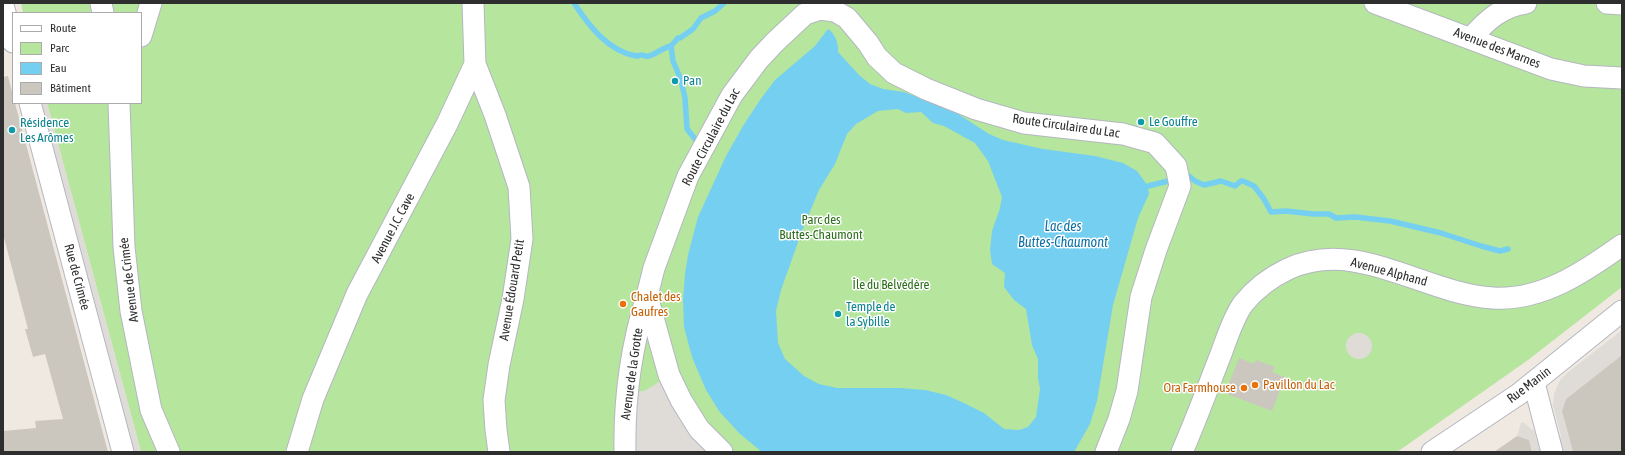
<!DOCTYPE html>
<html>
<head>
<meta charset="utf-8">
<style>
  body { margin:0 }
  #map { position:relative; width:1625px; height:455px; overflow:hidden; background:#efe9e1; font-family:"Asap Condensed",sans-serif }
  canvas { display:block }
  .frame { position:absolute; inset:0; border:4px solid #2e2e2e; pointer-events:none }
  .legend { position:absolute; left:12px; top:12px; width:130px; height:92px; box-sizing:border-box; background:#fff; border:1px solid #ababab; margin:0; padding:5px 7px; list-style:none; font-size:12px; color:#2e2e2e }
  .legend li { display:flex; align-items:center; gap:8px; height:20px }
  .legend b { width:20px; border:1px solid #ababab }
</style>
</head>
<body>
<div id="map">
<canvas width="1625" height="455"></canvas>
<div class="frame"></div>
<ul class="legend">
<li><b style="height:5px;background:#fff"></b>Route</li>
<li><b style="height:11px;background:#b6e59e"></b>Parc</li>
<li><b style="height:11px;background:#75cff0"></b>Eau</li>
<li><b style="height:11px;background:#cbc7bf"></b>Bâtiment</li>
</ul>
</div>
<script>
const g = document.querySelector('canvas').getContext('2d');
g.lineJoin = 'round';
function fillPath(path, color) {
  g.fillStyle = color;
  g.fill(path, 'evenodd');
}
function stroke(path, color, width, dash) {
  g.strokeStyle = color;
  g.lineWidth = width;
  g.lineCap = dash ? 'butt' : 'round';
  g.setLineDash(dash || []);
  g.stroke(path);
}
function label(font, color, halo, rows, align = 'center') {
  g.font = font + ' "Asap Condensed",sans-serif';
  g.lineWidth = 3;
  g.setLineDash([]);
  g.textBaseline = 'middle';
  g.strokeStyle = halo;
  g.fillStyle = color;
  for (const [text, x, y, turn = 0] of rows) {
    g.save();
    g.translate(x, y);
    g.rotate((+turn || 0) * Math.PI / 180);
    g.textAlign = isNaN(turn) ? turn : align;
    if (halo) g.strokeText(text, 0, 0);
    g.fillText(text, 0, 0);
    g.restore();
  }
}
fillPath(new Path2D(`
  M21 3H1622V287L1528 360 1397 452H141L47 103H141V13H23Z`), '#b6e59e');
fillPath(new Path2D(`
  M37 103H47L141 452H131Z
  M1622 330V355L1566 399 1562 411 1573 452H1560L1557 441 1561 436 1553 405 1554 394 1560 380 1567 373Z
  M1346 346a13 13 0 1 1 26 0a13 13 0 1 1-26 0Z
  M669 375 714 445 706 452H625L635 392 644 391 653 386Z
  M1523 422 1534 431 1540 452H1532L1529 440 1517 436 1521 423Z`), '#dfdcd8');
fillPath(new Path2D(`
  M828 29C835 33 839 44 838 52L859 75 870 84 883 89 904 92 952 110 989 134 1003 140 1043 149 1095 156 1123 163 1137 171 1148 186 1149 194 1138 218 1113 305 1097 401 1090 424 1074 452H762L739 433 719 411 706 390 692 357 684 327 683 300 685 274 688 255 698 217 726 156 743 126 760 100 775 80 815 46ZM898 109 906 113 921 112 933 123 944 126 975 143 988 161 1002 197 1000 208 992 231 990 250 992 264 1005 273 1004 287 1014 300 1026 309 1032 345 1038 359V378L1040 389 1036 417 1028 427 1019 430 1004 429 984 413 964 403 946 395 925 390 900 388H837L819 384 804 376 785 359 778 343 776 311 781 290 802 231 819 190 835 164 847 134 856 124 878 111Z`), '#75cff0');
stroke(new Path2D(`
  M574 3C589 26 608 51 636 56 638 56 640 55 642 55 644 55 646 57 648 56 654 56 661 48 671 46L673 61 681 80 685 98 687 129 695 139
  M671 46 678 38H680L693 29 701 18 715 11 724 3
  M1148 186 1189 176 1195 181 1204 185 1221 181 1235 186 1241 181H1243L1254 186 1264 199 1271 212 1286 211 1313 214H1329L1336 218 1355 217 1390 221 1441 233 1481 246 1500 251 1508 249`), '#75cff0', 5.5);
fillPath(new Path2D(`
  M8 76 13 96V103H15L108 452H3V431L36 428 35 421 63 419 45 354 33 357 25 329H28L3 234V77Z
  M1622 355V452H1573L1562 411 1566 399Z
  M1239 358 1254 364 1256 360 1275 367 1272 372 1285 377 1272 411 1225 393Z
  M1517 436 1529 440 1532 452H1494Z`), '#cbc7bf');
const minor = new Path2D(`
  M101 3 103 13
  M1375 3 1551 69 1584 76 1622 78
  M1607 3 1622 4
  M3 5 13 42
  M141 36 151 3
  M1471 38C1486 21 1502 6 1526 3
  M475 64 495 115 519 187 522 239 513 299 499 365 494 400 496 430 499 452
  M30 103 123 452
  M119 103 124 247 131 311 151 410 169 452
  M1534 383 1552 452
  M297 452 313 399 357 294 447 124 475 64 473 3
  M625 452C624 399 631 347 647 296
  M722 452 699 429 681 400 669 375 647 296 654 268 688 176 732 95 759 59 775 42 805 14 820 9 835 11 847 18 868 43 877 57 894 73 926 89 976 109 1024 123 1123 134 1155 143 1176 166 1180 186 1156 250 1141 297 1127 391 1119 419 1106 452
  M1182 452C1196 420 1208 387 1221 354 1227 338 1233 318 1243 304 1255 289 1271 277 1288 269 1357 237 1424 294 1493 298 1542 301 1584 272 1622 245
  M1432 452 1519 394 1622 311`);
stroke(minor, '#b4b7c1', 23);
stroke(minor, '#fff', 21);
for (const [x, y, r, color] of [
  [675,81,4,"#0f9aa8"],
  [1141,122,4,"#0f9aa8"],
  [12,130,4,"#0f9aa8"],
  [623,304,4,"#e8710a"],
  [838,314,4,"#0f9aa8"],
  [1255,385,4,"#e8710a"],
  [1244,388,4,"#e8710a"]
]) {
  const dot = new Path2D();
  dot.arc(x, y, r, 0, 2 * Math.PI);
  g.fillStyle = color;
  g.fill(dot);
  stroke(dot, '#fff', 1.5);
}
label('13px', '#2e2e2e', '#fff', [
  ["Avenue des Marnes",1497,48,21],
  ["Route Circulaire du Lac",1066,126,8],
  ["Route Circulaire du Lac",711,137,-62],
  ["Avenue J.C. Cave",393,228,-62],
  ["Avenue Alphand",1389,272,15],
  ["Rue de Crimée",77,277,75],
  ["Avenue de Crimée",129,280,-97],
  ["Avenue Édouard Petit",512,290,-81],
  ["Avenue de la Grotte",632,374,-82],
  ["Rue Manin",1529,385,-37]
]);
label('13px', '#0d838f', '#fff', [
  ["Pan",683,81],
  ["Le Gouffre",1149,122],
  ["Résidence",20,123],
  ["Les Arômes",20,138],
  ["Temple de",846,307],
  ["la Sybille",846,322]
], 'left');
label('13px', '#2c6e1b', '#fff', [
  ["Parc des",821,220],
  ["Buttes-Chaumont",821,235],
  ["Île du Belvédère",891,285]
]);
label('13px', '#c56008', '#fff', [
  ["Chalet des",631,297],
  ["Gaufres",631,312],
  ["Pavillon du Lac",1263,385],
  ["Ora Farmhouse",1236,388,"right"]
], 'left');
label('italic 14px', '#0d6fa3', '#fff', [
  ["Lac des",1063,227],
  ["Buttes-Chaumont",1063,243]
]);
</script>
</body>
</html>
